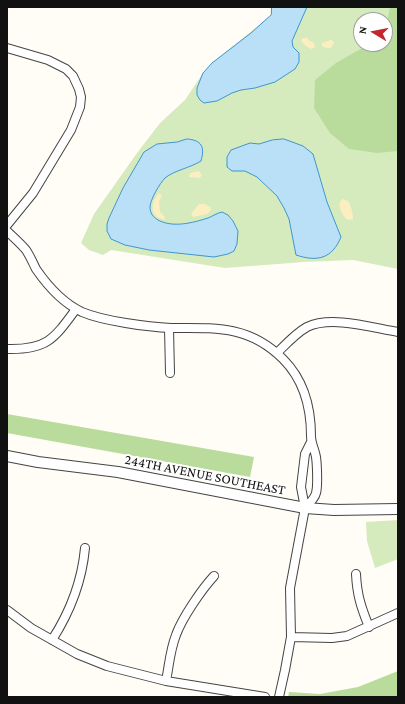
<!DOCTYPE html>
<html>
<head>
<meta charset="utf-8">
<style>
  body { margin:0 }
  #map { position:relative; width:405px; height:704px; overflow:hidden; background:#fffdf5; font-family:"Crimson Pro",serif }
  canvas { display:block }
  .frame { position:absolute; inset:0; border:8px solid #111; pointer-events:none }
  .north { position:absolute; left:353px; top:12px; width:40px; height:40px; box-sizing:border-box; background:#fff; border:1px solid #a0a0a0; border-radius:50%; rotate:280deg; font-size:11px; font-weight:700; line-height:16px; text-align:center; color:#111 }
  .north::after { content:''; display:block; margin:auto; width:14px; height:18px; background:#c4262e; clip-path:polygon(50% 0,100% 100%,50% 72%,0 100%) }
</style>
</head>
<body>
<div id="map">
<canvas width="405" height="704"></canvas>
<div class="frame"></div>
<div class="north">N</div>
</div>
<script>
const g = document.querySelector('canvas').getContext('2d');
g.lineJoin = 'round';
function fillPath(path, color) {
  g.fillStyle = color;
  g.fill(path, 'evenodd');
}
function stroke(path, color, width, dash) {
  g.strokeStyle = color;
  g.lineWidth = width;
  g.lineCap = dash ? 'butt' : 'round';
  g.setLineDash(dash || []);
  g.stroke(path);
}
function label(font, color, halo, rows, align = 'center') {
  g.font = font + ' "Crimson Pro",serif';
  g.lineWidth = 4;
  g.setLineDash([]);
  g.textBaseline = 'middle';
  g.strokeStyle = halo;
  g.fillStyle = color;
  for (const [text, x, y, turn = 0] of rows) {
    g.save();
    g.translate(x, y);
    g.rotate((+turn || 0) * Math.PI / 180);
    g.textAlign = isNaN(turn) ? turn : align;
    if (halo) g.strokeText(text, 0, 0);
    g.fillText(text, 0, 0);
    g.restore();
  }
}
fillPath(new Path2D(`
  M275 7H398V269L353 260 303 262 225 268 111 250 103 255 89 250 81 243 94 214 137 153 160 123 185 100 203 73 212 63 274 13ZM361 20H385V44H361Z
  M398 520V559L375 568 367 541 366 522Z`), '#d5ebbd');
fillPath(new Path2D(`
  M390 7H398V151L377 153 349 149 330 133 314 108 315 80 336 63 369 44H385V33Z
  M7 414 254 457 250 477 7 433Z
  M398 671V697H288L289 692 320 694 358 687Z`), '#b9dc9c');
fillPath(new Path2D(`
  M303 38H307L310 41 314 43 315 47 312 49C308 48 303 44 301 40Z
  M331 40 333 41 334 43 331 48H326L322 46V43Z
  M199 171 202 175 200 178 189 177 190 173Z
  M159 193 162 196 159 201 160 212 165 217 164 220C161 219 157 217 155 215 150 208 154 198 159 193Z
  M343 199 348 201C351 206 353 212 353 219L350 220 346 219C342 213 337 207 341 200Z
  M199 204H205L210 207 211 210 207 214 193 217 191 214Z`), '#fbeec1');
const water = new Path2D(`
  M272 7H307L292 41 293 47 299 53V62L295 69 275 82 255 88 241 90 232 93 217 101 204 103 200 100 197 95V88L203 73 212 63 251 33 271 15Z
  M187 139C202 140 205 147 201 161 190 168 175 170 165 178 160 183 150 200 150 207 150 213 153 217 158 220 173 228 192 223 208 218 213 216 217 213 222 212L228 215 233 221 238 231 237 244 234 251 228 254 214 257 149 250 125 245 111 239 107 231V224L109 218 123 188 144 152 157 144 177 142Z
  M284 139 303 146 313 154 327 202 341 237C332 259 317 262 296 255L289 219 284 208 277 196 257 177 245 171H232L227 167V157L231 150 250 143 259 144 272 140Z`);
fillPath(water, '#b9e0f7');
stroke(water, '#3f96cf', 1);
const minor = new Path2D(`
  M7 48 48 60 66 69 73 76 79 89 81 97 80 107 71 130 33 193 7 225
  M7 231C13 237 20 243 26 250 30 256 33 263 36 269 47 285 63 303 82 312 103 321 148 327 171 328 215 328 249 325 283 359 304 380 311 407 311 436 311 444 315 450 316 457 317 464 318 486 316 493 315 498 309 504 305 508
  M169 328 170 373
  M7 349C47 350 54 339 76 309
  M277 353C286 344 296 333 307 327 332 315 373 328 398 332
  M356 574C357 595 361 607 369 627
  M7 610 31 628 77 654 107 666 166 681 265 697
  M291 637 332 638 347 636 398 613
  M52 640C70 612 82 581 85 548
  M166 681C169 666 170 650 176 635 182 618 202 589 214 576
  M279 697 285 670 291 637 290 588 305 508 301 487 305 454 311 442`);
const tertiary = new Path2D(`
  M7 456 38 462 118 472 305 508 334 510 398 509`);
stroke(minor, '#444', 10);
stroke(tertiary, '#444', 12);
stroke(minor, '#fff', 8);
stroke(tertiary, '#fff', 10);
label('14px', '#111', '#fff', [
  ["244TH AVENUE SOUTHEAST",205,475,11]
]);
</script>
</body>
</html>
